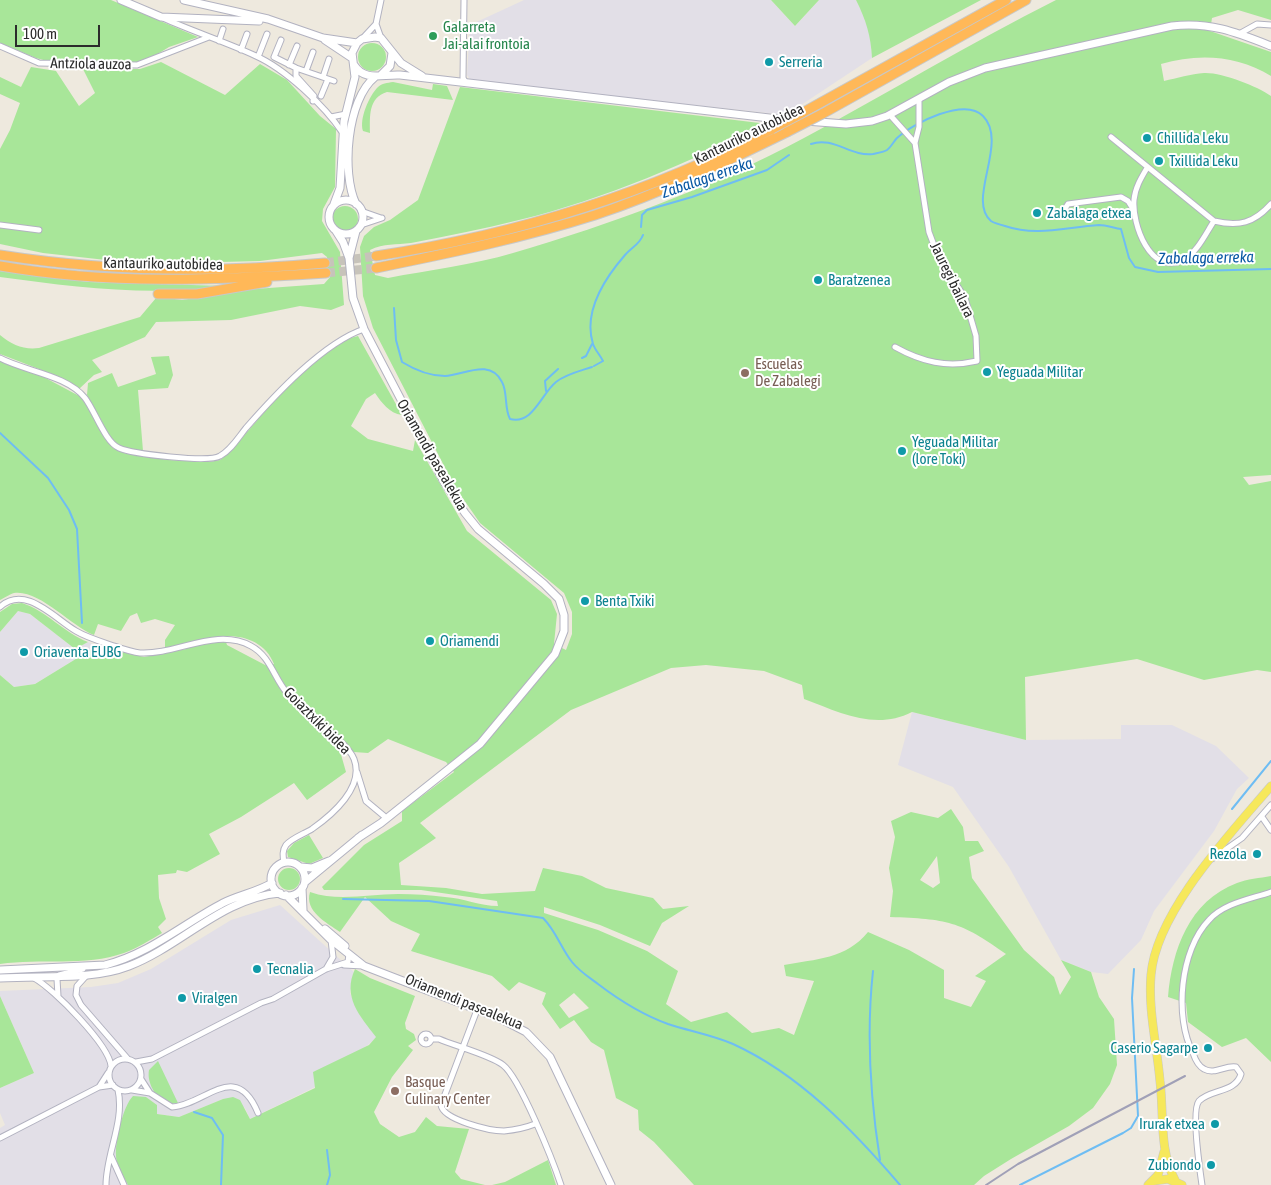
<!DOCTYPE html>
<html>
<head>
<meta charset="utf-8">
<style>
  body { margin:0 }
  #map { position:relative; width:1271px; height:1185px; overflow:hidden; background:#eee9de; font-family:"Asap Condensed",sans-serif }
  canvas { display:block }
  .scale { position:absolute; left:15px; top:25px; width:85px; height:22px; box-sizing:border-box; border:2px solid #2c2c2c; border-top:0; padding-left:6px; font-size:15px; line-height:18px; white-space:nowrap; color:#2c2c2c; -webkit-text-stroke:4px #fff; paint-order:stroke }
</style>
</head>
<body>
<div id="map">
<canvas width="1271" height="1185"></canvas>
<div class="scale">100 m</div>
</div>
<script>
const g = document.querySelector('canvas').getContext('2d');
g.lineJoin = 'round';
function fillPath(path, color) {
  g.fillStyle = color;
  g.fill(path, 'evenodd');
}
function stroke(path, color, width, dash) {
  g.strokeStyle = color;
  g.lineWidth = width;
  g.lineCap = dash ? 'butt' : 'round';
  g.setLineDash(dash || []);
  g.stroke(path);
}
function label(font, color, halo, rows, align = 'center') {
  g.font = font + ' "Asap Condensed",sans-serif';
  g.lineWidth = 4;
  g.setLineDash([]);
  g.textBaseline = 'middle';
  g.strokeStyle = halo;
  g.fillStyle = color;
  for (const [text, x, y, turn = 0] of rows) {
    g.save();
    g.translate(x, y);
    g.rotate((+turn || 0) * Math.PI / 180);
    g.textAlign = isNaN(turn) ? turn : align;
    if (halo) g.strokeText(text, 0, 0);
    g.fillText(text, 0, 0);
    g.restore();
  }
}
fillPath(new Path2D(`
  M524 0H771L795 26 819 0H856L865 17 871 37 872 58 786 115 471 81 467 75 470 25Z
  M18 611 30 614 75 649 88 642 97 646 35 684 14 687 0 675V632Z
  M912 712 1026 740 1121 739V725H1172L1216 746 1249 778 1237 789 1214 831 1154 911 1141 940 1108 974 1091 972 1061 960 1009 867 953 787 898 765Z
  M280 905 354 972 350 993 360 1015 377 1037 369 1044 315 1087 250 1119 245 1108 223 1099 179 1117 157 1114V1105L146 1097 116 1156 128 1185H0V1128L5 1125 0 1113V1088L34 1073 0 996V991L91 987 118 983 151 969 231 920Z`), '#e2dfe7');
fillPath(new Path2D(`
  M0 0H111L198 37 169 47 148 60 135 63 82 60 51 62 36 58 0 43Z
  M771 0H819L795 26Z
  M856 0H981L872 58C871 36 866 20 856 0Z
  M1056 0H1271V20L1238 10 1212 18 1210 31 1271 52V76C1237 55 1198 53 1161 64L1164 81C1177 78 1191 74 1204 73 1221 72 1257 86 1271 96V475L1243 477 1249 485 1271 481V672L1257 670 1204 680 1137 659 1025 677 1026 740 912 712C875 731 839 712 804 699L802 685 764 671 706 665 671 668 571 710 420 823 436 838 399 863 401 885 446 888 482 894 535 891 543 868 582 876 606 888 653 898 663 909 689 906 662 923 650 946 600 925 544 907V913L598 930 647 951 678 971 666 1004 691 1022 727 1012 752 1033 779 1028 794 1035 814 981 786 976 784 965C816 959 846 959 868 932L909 950 944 970V998L971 1007 986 981 975 976 1006 954C960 921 947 919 890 917L893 891 889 868 895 837 891 821 911 812 938 818 951 809 963 827 965 841H978L984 851 969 857 972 878 1024 950 1054 977 1060 995 1071 977 1061 960 1091 972 1099 997 1114 1019 1117 1065 1110 1084 1093 1108 1069 1126 1011 1159 984 1176 974 1185H694L654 1142 639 1130 638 1110 616 1098 604 1050 591 1042 574 1020 560 1029 542 1004 546 993 519 982 509 991 492 976 411 951 420 934 391 921 365 897 340 932C327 923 304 911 310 892 338 902 369 894 398 894 414 894 430 895 445 897 463 898 480 906 498 906L497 901 421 890H324L322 887 364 845 402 821V811L454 772 446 762 388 739 368 753 340 751 346 772 307 800 294 783 241 817 209 834 220 854 187 872 177 870 176 873 158 875 159 898 166 919 158 927 162 933C150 940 138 948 124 953 85 967 40 958 0 964V675L14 687 35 684 97 646 144 657 186 649 183 644 165 648V640L175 625 155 619 141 623 137 613 130 616 121 631 98 624 94 635C71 626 39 589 14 593 10 594 4 598 0 600V360L38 374 83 398 107 441 113 448 124 453 169 460 209 462 220 460 229 453 266 410 300 374 343 340 358 336 402 415C389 413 382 403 375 393L366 399 351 426 368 439 413 451 415 440 467 531 551 600 557 614 554 644 566 650 572 634V612L564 593 480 523 455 487 373 328 363 296 360 247 364 236 374 227 390 220 418 200 460 87 768 124C688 162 606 199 519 220 483 229 447 236 411 243 396 245 384 243 370 250L375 275 388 278C429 270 473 265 513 253 612 224 713 187 804 138 888 93 970 43 1056 0ZM224 636C245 635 266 643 274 664L267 666 227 645ZM937 856 940 883 933 888 920 880ZM574 993 589 1008 569 1018 559 1005Z
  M358 57a14 14 0 1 1 28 0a14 14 0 1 1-28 0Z
  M161 62 225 95 260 64 287 80 320 116 336 129 335 187 323 209 322 221 340 252 344 305 331 310 300 306 231 320 156 322 145 337 92 360 102 372 94 375 79 389 39 369 0 354V335C12 345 24 350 39 348L140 317 156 298 159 297 182 300 255 289 324 284 331 276 329 271 325 268 328 265 327 257 322 253 260 261 142 264 43 253 0 244V149L10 130 20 103 0 94V77L21 87 31 67 56 71 79 106 95 93 83 69H140Z
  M393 82 432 90 433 84 447 86 453 100 387 92C368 98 370 116 370 133L363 131C359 119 369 96 378 87 382 83 387 83 393 82Z
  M332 219a13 13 0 1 1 26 0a13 13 0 1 1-26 0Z
  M0 271 89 282 225 286C150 297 74 287 0 277Z
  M169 356 173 375 168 388 138 390 143 451 124 448 113 442 87 395 88 383 112 373 118 387 156 374 151 357Z
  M22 603C47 611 64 633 88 642L75 649 30 614 18 611 0 632V612L12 604Z
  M309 835 323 858 309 864 288 857 287 851 294 843Z
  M278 879a11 11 0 1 1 22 0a11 11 0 1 1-22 0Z
  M1271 876V1062L1246 1038 1222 1047 1188 1022 1186 1003 1168 997C1172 950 1189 901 1237 883 1247 879 1260 878 1271 876Z
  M355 969 370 978 415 996 405 1023 406 1029 414 1034 416 1040 408 1046 413 1050 392 1077 374 1112 380 1124 399 1137 415 1132 426 1117 437 1126 469 1129 455 1172 461 1179 485 1185H128C124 1177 116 1165 116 1156 115 1141 123 1106 133 1096L146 1097 157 1105V1114L179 1117 223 1099 233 1097 240 1100 250 1119 315 1088 313 1072 369 1045 376 1037C360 1016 342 997 355 969Z
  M0 996 34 1073 0 1088Z
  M158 1061 178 1103C160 1107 146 1085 149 1070Z
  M548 1160 556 1185H492L505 1182Z`), '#a8e699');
stroke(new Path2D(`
  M811 144C833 136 851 157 873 154 877 153 884 152 887 150 891 147 894 141 897 138 913 123 965 97 983 116 1009 142 966 200 991 221 994 223 1001 225 1005 226 1037 237 1066 227 1099 225 1106 225 1114 228 1121 229L1129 258 1135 267 1158 272 1271 269
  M641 227 642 215 647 210 692 197 767 170 789 155
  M394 308 396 340 402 362C415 370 430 376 445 376 464 375 490 358 502 382 508 393 504 408 510 419 533 425 541 394 556 382 566 374 580 371 592 367
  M582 358 586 356 592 344
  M594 366 603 361C600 355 595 350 593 344 583 312 605 278 625 255 631 248 640 244 643 235
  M546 391 545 381 558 369
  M0 433 48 478 69 510 77 529 82 623
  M1232 809 1271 761
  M343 899 429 901 543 918C556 931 561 948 572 962 579 971 590 978 598 984 619 1000 643 1015 668 1024 689 1031 712 1035 733 1044 799 1074 854 1131 900 1185
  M873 971C866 1035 870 1096 880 1160
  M194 1112 212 1118 223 1135 221 1185
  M327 1150 330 1175 327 1185
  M1020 1185 1123 1133 1131 1128 1138 1116 1132 998 1134 969`), '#6ebdf3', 2);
stroke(new Path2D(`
  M325 263 376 256
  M326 273 376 268`), '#c7c3ba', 9, [9, 4.5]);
const street = new Path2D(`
  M381 0 376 24 381 38
  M464 0 463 78 466 83
  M163 18C194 32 226 42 256 56 285 69 325 106 342 132
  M1239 34 1257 24 1271 25
  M363 38 376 24
  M281 40 274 57 296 68 334 81
  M219 41 223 29
  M0 46 39 63 137 65 209 37
  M241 50 247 34
  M258 57 267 34
  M289 65 297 46
  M296 68V76L314 96 313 101
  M306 71 313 52
  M323 77 329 59
  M321 96 328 79
  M890 115 915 143 929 232 938 256 965 298 976 336 977 361C947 368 922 362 895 347
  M331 117 346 114
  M1111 137 1214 221C1239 227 1254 223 1271 204
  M915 143 919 127V100
  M1147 168C1141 178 1135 188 1134 200 1132 224 1150 276 1183 260 1197 253 1206 233 1214 221
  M361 211 381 218
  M1052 215H1061L1068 204 1121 197 1128 201 1133 209
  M0 225 39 230
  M361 225 382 218
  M0 358C24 371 67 375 85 398 95 411 105 442 119 448 132 454 209 463 220 456 231 450 238 438 246 428 275 395 323 343 364 329
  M0 607C25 584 54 618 76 631 86 637 99 641 111 645 120 648 131 652 140 653 177 655 216 627 251 646 270 656 274 678 287 693 302 712 347 740 354 759 365 787 332 815 312 829 304 834 292 838 286 845 282 851 283 856 284 863
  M357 772 366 801 384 816
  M1262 817 1271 830
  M1212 859 1242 838 1271 805
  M344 965 363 966
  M326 969 333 957 331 940
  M86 976 77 986 76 995 81 1005 127 1058
  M34 978C54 989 109 1045 111 1066
  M58 996 57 979 59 975 83 969
  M477 1010 441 1105C443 1120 490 1131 504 1131 515 1130 525 1128 535 1124
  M421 1039a5 5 0 1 1 10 0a5 5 0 1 1-10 0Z
  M431 1039H439C455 1046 490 1055 503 1065 520 1078 553 1161 561 1185
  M109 1075a16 16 0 1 1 32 0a16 16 0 1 1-32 0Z
  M136 1062 152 1059 261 1003 273 999 326 969 348 962 349 954
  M141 1079 150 1093
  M99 1087 108 1073
  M132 1090 150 1093 172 1107C205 1105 236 1059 258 1113
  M0 1138 99 1087 113 1085
  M111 1156 124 1185
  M106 1185C106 1154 125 1121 118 1090
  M1202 1185C1200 1171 1191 1110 1199 1101 1210 1089 1236 1093 1241 1074L1236 1067C1225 1065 1215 1075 1204 1069 1198 1066 1195 1059 1193 1053 1174 1017 1180 950 1209 920 1224 903 1251 899 1271 892`);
const secondary = new Path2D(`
  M121 0 161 17 259 21
  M184 0 268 19 323 38 357 43
  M325 40 352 58
  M354 65C365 82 382 74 400 75L778 119 846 124 872 121 887 116 949 82 985 68 1172 26C1209 21 1238 33 1271 46
  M381 75 390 66 392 53
  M329 217a17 17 0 1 1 34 0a17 17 0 1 1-34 0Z
  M334 204 340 188 344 121 355 77 352 53 357 43 362 39 375 37 381 38 401 63 422 76
  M356 204C341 173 347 99 375 77
  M336 231 343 242 349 258 353 298 364 329 444 482 465 513 478 529 544 584 559 599 564 615V631L555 654 480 744 381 823 358 838
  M349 258 356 231
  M271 879a17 17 0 1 1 34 0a17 17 0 1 1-34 0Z
  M301 867 312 868 329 861
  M305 882 362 835
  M302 888 303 910
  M286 895 330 939 364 966 499 1018 526 1032 550 1057 611 1185
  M325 929 345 946
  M0 970 105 965C149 954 183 924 223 903 239 895 257 892 272 883
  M0 978C42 975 90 981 129 966 181 946 222 898 280 893`);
const primary = new Path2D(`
  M1175 1180C1159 1151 1164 1113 1160 1081 1157 1046 1148 1010 1151 975 1156 912 1230 834 1271 786
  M1153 1181 1168 1179 1182 1185
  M1148 1185 1158 1175 1164 1152`);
const highway = new Path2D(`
  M802 113 1006 0
  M822 114 1026 0
  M0 255C108 272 216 273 325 263
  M376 256C514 235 648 194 772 129
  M0 266C108 285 217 280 326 273
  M376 268C450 253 523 238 595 215 661 193 724 163 787 132
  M158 294H197L267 282`);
stroke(street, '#b2b2c0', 7);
stroke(secondary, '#b2b2c0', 9);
stroke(primary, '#c8c8c8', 9);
stroke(highway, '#c8c8c8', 11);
stroke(street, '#fff', 5);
stroke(secondary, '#fff', 7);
stroke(primary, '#f6e85b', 8);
stroke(highway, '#ffb858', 9);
stroke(new Path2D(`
  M986 1185 1018 1164 1185 1076`), '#a0a0b7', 2);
const highwayBridge = new Path2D(`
  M772 129 802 113
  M787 132 822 114`);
stroke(highwayBridge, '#c8c8c8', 11, []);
stroke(highwayBridge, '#ffb858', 9);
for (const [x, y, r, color] of [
  [433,36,5,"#2e9e5b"],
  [769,62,5,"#0f9aa8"],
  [1147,138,5,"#0f9aa8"],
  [1159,161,5,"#0f9aa8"],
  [1037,213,5,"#0f9aa8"],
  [818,280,5,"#0f9aa8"],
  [987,372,5,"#0f9aa8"],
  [745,373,5,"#8d6e63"],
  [902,451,5,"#0f9aa8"],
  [585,601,5,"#0f9aa8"],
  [430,641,5,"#0f9aa8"],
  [24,652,5,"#0f9aa8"],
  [1257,854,5,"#0f9aa8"],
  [257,969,5,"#0f9aa8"],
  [182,998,5,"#0f9aa8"],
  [1208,1048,5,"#0f9aa8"],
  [395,1091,5,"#8d6e63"],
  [1215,1124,5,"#0f9aa8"],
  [1211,1165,5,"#0f9aa8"]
]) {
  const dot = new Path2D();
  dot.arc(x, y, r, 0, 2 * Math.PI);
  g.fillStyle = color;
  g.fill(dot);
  stroke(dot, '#fff', 2);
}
label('15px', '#27864d', '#fff', [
  ["Galarreta",443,27],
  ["Jai-alai frontoia",443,44]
], 'left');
label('15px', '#0d838f', '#fff', [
  ["Serreria",779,62],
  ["Chillida Leku",1157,138],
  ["Txillida Leku",1169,161],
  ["Zabalaga etxea",1047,213],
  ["Baratzenea",828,280],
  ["Yeguada Militar",997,372],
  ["Yeguada Militar",912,442],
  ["(lore Toki)",912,459],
  ["Benta Txiki",595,601],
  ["Oriamendi",440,641],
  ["Oriaventa EUBG",34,652],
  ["Rezola",1247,854,"right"],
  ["Tecnalia",267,969],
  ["Viralgen",192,998],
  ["Caserio Sagarpe",1198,1048,"right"],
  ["Irurak etxea",1205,1124,"right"],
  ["Zubiondo",1201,1165,"right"]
], 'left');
label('15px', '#2c2c2c', '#fff', [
  ["Antziola auzoa",91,64,1],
  ["Kantauriko autobidea",749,134,-26],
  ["Kantauriko autobidea",163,264,1],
  ["Jauregi bailara",952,280,64],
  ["Oriamendi pasealekua",432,455,60],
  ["Goiaztxiki bidea",317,721,45],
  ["Oriamendi pasealekua",464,1002,22]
]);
label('15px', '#785e54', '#fff', [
  ["Escuelas",755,364],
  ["De Zabalegi",755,381],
  ["Basque",405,1082],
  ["Culinary Center",405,1099]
], 'left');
label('italic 16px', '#0958a4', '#fff', [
  ["Zabalaga erreka",707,178,-19],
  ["Zabalaga erreka",1206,258,-1]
]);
</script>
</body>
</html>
